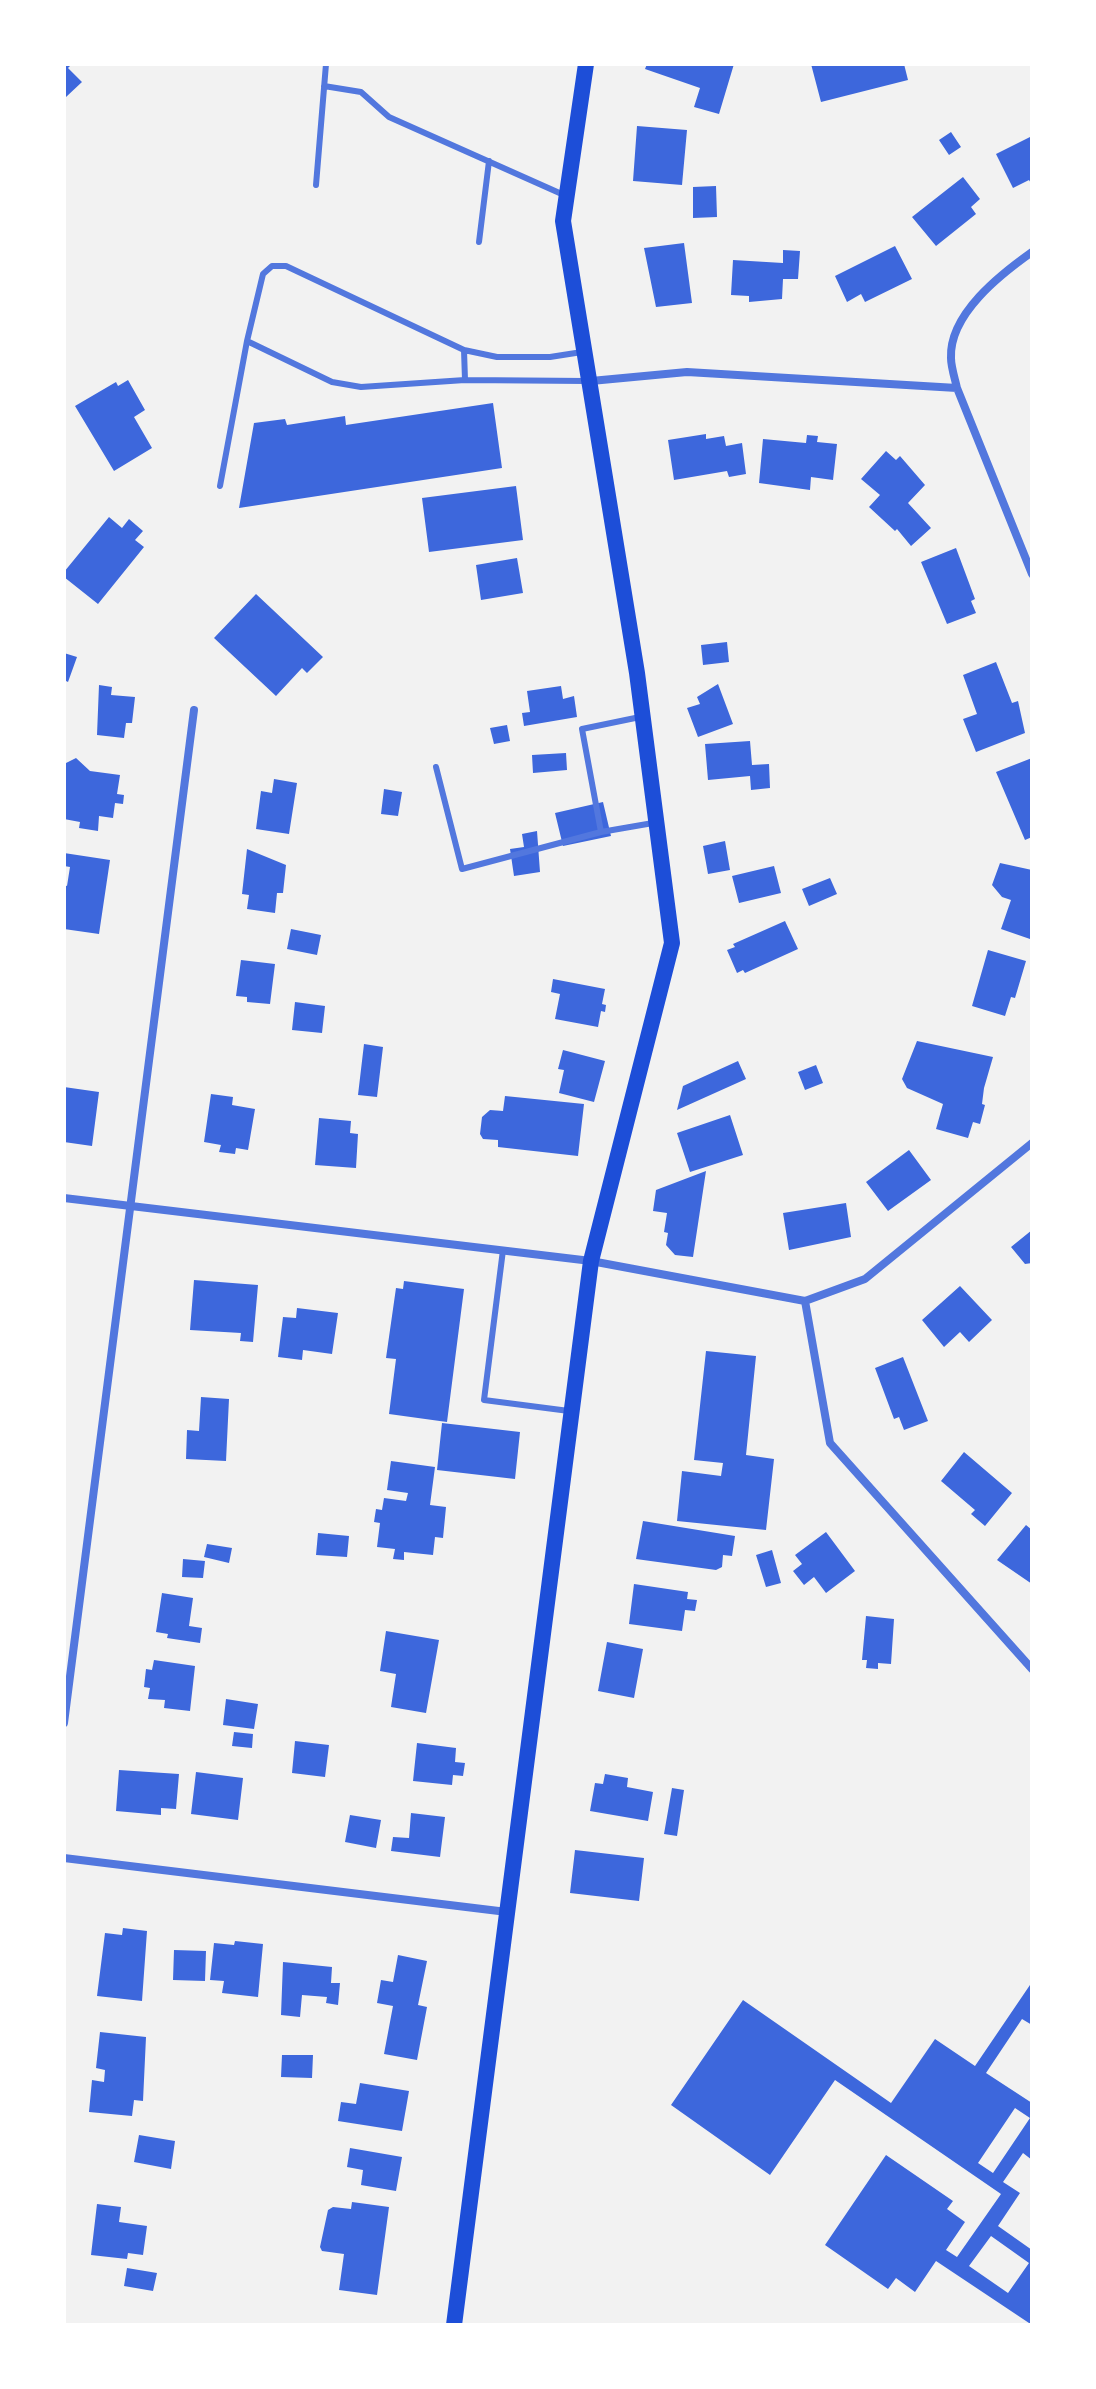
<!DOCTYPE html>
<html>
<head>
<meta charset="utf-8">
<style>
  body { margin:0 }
  #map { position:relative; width:1096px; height:2389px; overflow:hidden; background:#f2f2f2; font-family:Signika,sans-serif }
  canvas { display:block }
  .frame { position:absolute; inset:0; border:66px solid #fff; pointer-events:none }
</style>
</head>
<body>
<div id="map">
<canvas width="1096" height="2389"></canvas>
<div class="frame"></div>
</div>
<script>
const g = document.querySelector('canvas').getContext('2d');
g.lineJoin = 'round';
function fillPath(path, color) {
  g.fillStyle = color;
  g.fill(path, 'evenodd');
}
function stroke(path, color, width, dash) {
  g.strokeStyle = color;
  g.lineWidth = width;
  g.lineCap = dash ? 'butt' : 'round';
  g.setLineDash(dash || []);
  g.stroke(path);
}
fillPath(new Path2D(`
  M64 64H72L68 68 82 82 66 97Z
  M647 64H734L719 114 694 107 700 88 645 69Z
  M811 64H904L908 80 821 102Z
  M637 126 687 130 682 185 633 181Z
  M951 132 961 147 949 155 939 140Z
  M1032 136V185L1029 180 1013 188 996 154Z
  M963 177 980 199 971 207 976 214 936 246 912 217Z
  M716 186 717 217 693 218V187Z
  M684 243 692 303 656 307 644 248Z
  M895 246 912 279 865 302 861 294 847 302 835 276Z
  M783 250 800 251 798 279H783L782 299 749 302V296L731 295 733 260 783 263Z
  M128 380 145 410 134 417 152 448 114 471 75 406 116 382 118 386Z
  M493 403 502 468 239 508 254 423 285 419 287 425 345 416 346 425Z
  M706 434V439L724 436 726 446 742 443 746 474 729 477 727 471 674 480 668 440Z
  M807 435 818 436 817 442 837 444 833 480 811 477 810 490 759 483 763 439 806 443Z
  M886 451 896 460 900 456 925 485 908 503 931 528 911 546 897 529 895 531 869 507 880 495 861 479Z
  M516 486 523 540 429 552 422 498Z
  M109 517 122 528 129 519 143 531 135 540 144 547 98 604 64 577V572Z
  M956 548 975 599 971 601 976 613 947 624 921 562Z
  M517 558 523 593 481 600 476 565Z
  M256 594 323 657 307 673 302 668 276 696 214 638Z
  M727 642 729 662 703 665 701 645Z
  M64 653 77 657 68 682 64 680Z
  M996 662 1012 703 1018 701 1025 733 976 752 963 719 977 714 963 675Z
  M718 684 733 724 698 737 687 708 700 704 697 697Z
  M99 685 112 687 111 695 135 697 132 723H126L124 738 97 735Z
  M561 686 563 699 574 696 577 717 524 726 522 713 530 712 527 691Z
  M507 725 510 741 494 744 490 728Z
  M750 741 752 765 769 764 770 788 751 790 750 776 708 780 705 744Z
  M566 753 567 770 533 773 532 755Z
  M76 758 90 771 120 775 117 794 124 795 123 804 115 803 113 818 99 816 98 831 79 828 80 822 64 819V764Z
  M1032 758V837L1025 840 996 772Z
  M274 779 297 783 289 834 256 829 261 791 272 793Z
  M384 789 402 792 398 816 381 814Z
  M603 802 611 836 563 846 555 813Z
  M537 831 540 872 514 876 510 849 524 847 522 834Z
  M725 841 730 870 708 874 703 846Z
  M247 849 286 865 283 893H277L275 913 247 909 249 895 242 894Z
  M64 853 110 860 99 934 64 929V885L67 886 70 867 64 866Z
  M1000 863 1032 870 1030 939 1001 929 1011 900 1002 897 992 885Z
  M774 866 781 893 739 903 732 876Z
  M830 878 837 894 809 906 802 889Z
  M785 921 798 949 745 973 743 970 737 973 727 950 735 947 733 944Z
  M291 929 321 935 317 955 287 949Z
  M988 950 1026 961 1015 998 1011 997 1005 1016 972 1006Z
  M241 960 275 964 270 1004 247 1002V997L236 996Z
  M553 979 605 989 602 1004 606 1005 605 1012 601 1011 598 1027 555 1019 560 994 551 992Z
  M295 1002 325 1006 322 1033 292 1030Z
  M917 1041 993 1057 984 1088 982 1104 985 1105 980 1124 973 1122 968 1138 936 1129 943 1104 907 1088 902 1079Z
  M364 1044 383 1047 377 1097 358 1095Z
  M563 1050 605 1061 594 1102 559 1093 564 1070 558 1069Z
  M738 1061 746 1079 677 1110 683 1086Z
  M816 1065 823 1083 805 1090 798 1072Z
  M64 1087 99 1092 92 1146 64 1142Z
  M211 1094 233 1097 232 1105 255 1109 248 1150 236 1148 235 1154 219 1152 221 1145 204 1142Z
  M505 1096 584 1104 578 1156 498 1147V1140L483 1139 480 1134 482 1117 490 1110 503 1111Z
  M730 1115 743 1155 690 1172 677 1133Z
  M319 1118 351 1121 350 1133 358 1134 356 1168 315 1165Z
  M909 1150 931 1180 888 1211 866 1182Z
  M706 1171 693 1257 675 1255 666 1245 668 1233 664 1232 667 1213 653 1211 656 1190Z
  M846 1203 851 1237 789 1250 783 1213Z
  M1032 1230V1263L1025 1264 1011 1247Z
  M194 1280 258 1285 253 1342 240 1341 241 1333 190 1330Z
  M404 1281 464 1289 447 1422 389 1414 396 1359 386 1358 396 1288 403 1289Z
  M960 1286 992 1320 969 1342 960 1332 944 1347 922 1320Z
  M297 1308 338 1313 332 1354 303 1350 302 1360 278 1357 283 1317 296 1318Z
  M706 1351 756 1356 746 1455 774 1459 766 1530 677 1521 682 1471 721 1476 723 1463 694 1460Z
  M903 1357 928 1421 904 1430 899 1417 894 1419 875 1368Z
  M201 1397 229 1399 226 1461 186 1459 187 1430 199 1431Z
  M442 1423 520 1432 515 1479 437 1470Z
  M964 1452 1012 1493 985 1526 971 1514 975 1510 941 1481Z
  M391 1461 435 1467 430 1505 446 1507 443 1538 435 1537 433 1555 404 1552V1560L393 1559 395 1549 377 1547 380 1523 374 1522 376 1509 382 1510 384 1498 406 1501 408 1493 387 1490Z
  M643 1521 735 1536 732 1556 723 1555 722 1567 716 1570 636 1559Z
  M1026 1525 1032 1530V1584L997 1560Z
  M826 1532 855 1571 826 1593 814 1577 804 1585 793 1571 802 1564 795 1555Z
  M318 1533 349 1536 347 1557 316 1555Z
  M207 1544 232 1548 229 1563 204 1557Z
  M772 1550 781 1583 766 1587 756 1555Z
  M183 1559 205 1561 203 1578 182 1577Z
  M634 1584 688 1592 687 1599 697 1600 695 1611 685 1610 682 1631 629 1624Z
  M162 1593 193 1598 189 1626 202 1628 200 1643 167 1638 168 1634 156 1632Z
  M866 1616 894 1619 891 1664 878 1663V1669L866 1668 867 1660H862Z
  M386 1631 439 1640 426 1713 391 1707 396 1674 380 1671Z
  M607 1642 643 1649 634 1698 598 1691Z
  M154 1660 195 1666 190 1711 164 1708 165 1700 148 1699 150 1688 144 1687 146 1669 152 1670Z
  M226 1699 258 1704 254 1729 223 1725Z
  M234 1732 253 1734 252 1748 232 1746Z
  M295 1741 329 1745 325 1777 292 1773Z
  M417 1743 456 1748 455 1762 465 1763 463 1776 453 1775 452 1785 413 1781Z
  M119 1770 179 1774 176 1809 161 1808V1815L116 1811Z
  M196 1772 243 1778 238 1820 191 1814Z
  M605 1774 628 1778 627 1787 653 1792 648 1821 590 1811 595 1783 603 1784Z
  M672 1788 684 1790 677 1836 664 1834Z
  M411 1813 445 1817 440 1857 391 1851 393 1837 409 1838Z
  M350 1815 381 1820 376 1848 345 1842Z
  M575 1850 644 1858 639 1901 570 1893Z
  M123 1928 147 1931 142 2001 97 1996 105 1933 122 1935Z
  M235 1941 263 1944 258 1997 222 1993 224 1981 210 1980 214 1943 234 1945Z
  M174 1950 206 1951 205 1981 173 1980Z
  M398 1955 427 1961 418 2005 427 2007 417 2060 384 2054 393 2006 377 2003 381 1980 393 1982Z
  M283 1962 332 1967 331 1983H340L338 2005 326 2003 327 1997 302 1995 300 2017 281 2015Z
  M1032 1982V2025L1022 2019 986 2073 1032 2103V2160L1023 2153 1003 2182 1020 2193 998 2226 1032 2250V2325L936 2261 915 2292 896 2278 888 2289 825 2245 886 2155 953 2201 947 2209 965 2222 946 2250 957 2257 1001 2194 835 2080 770 2175 671 2105 743 2000 891 2103 935 2039 975 2066ZM1015 2108 1030 2118 993 2173 978 2163ZM991 2236 1029 2263 1008 2293 969 2266Z
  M100 2032 146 2037 143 2101 134 2100 132 2116 89 2112 92 2080 104 2082 105 2070 96 2068Z
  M282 2055H313L312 2078 281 2077Z
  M360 2083 409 2091 402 2131 338 2121 341 2102 356 2104Z
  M139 2135 175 2141 171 2169 134 2162Z
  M350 2148 402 2157 396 2191 361 2185 363 2170 347 2167Z
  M352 2202 389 2207 377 2295 339 2290 344 2254 322 2251 320 2247 328 2210 333 2207 351 2209Z
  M97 2204 121 2207 119 2222 147 2226 143 2255 128 2253 127 2259 91 2255Z
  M127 2268 157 2273 153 2291 124 2286Z`), '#3d67dc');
stroke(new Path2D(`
  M324 86 361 92 389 117 564 195
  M316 185 326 64
  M479 242 489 161
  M464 350 465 380
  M582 352 550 357H497L464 350 286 266H272L263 274 247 341 332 382 361 387 465 380 586 381
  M220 486 247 341
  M640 717 582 729 601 832 653 823
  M436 767 462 869 601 832
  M503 1250 484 1400 569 1411`), '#5277de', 6);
stroke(new Path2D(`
  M591 381 687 372 957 388 1032 574
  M957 388C955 379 951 367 951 358 949 314 1001 274 1032 252
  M64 1198 591 1261 805 1301 830 1443 1032 1669
  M805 1301 865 1279 1032 1143
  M64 1723 194 710
  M64 1858 507 1912`), '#5277de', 8);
stroke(new Path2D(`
  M454 2325 591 1261 672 943 637 673 563 221 586 64`), '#1d4ed8', 16);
</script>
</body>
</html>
